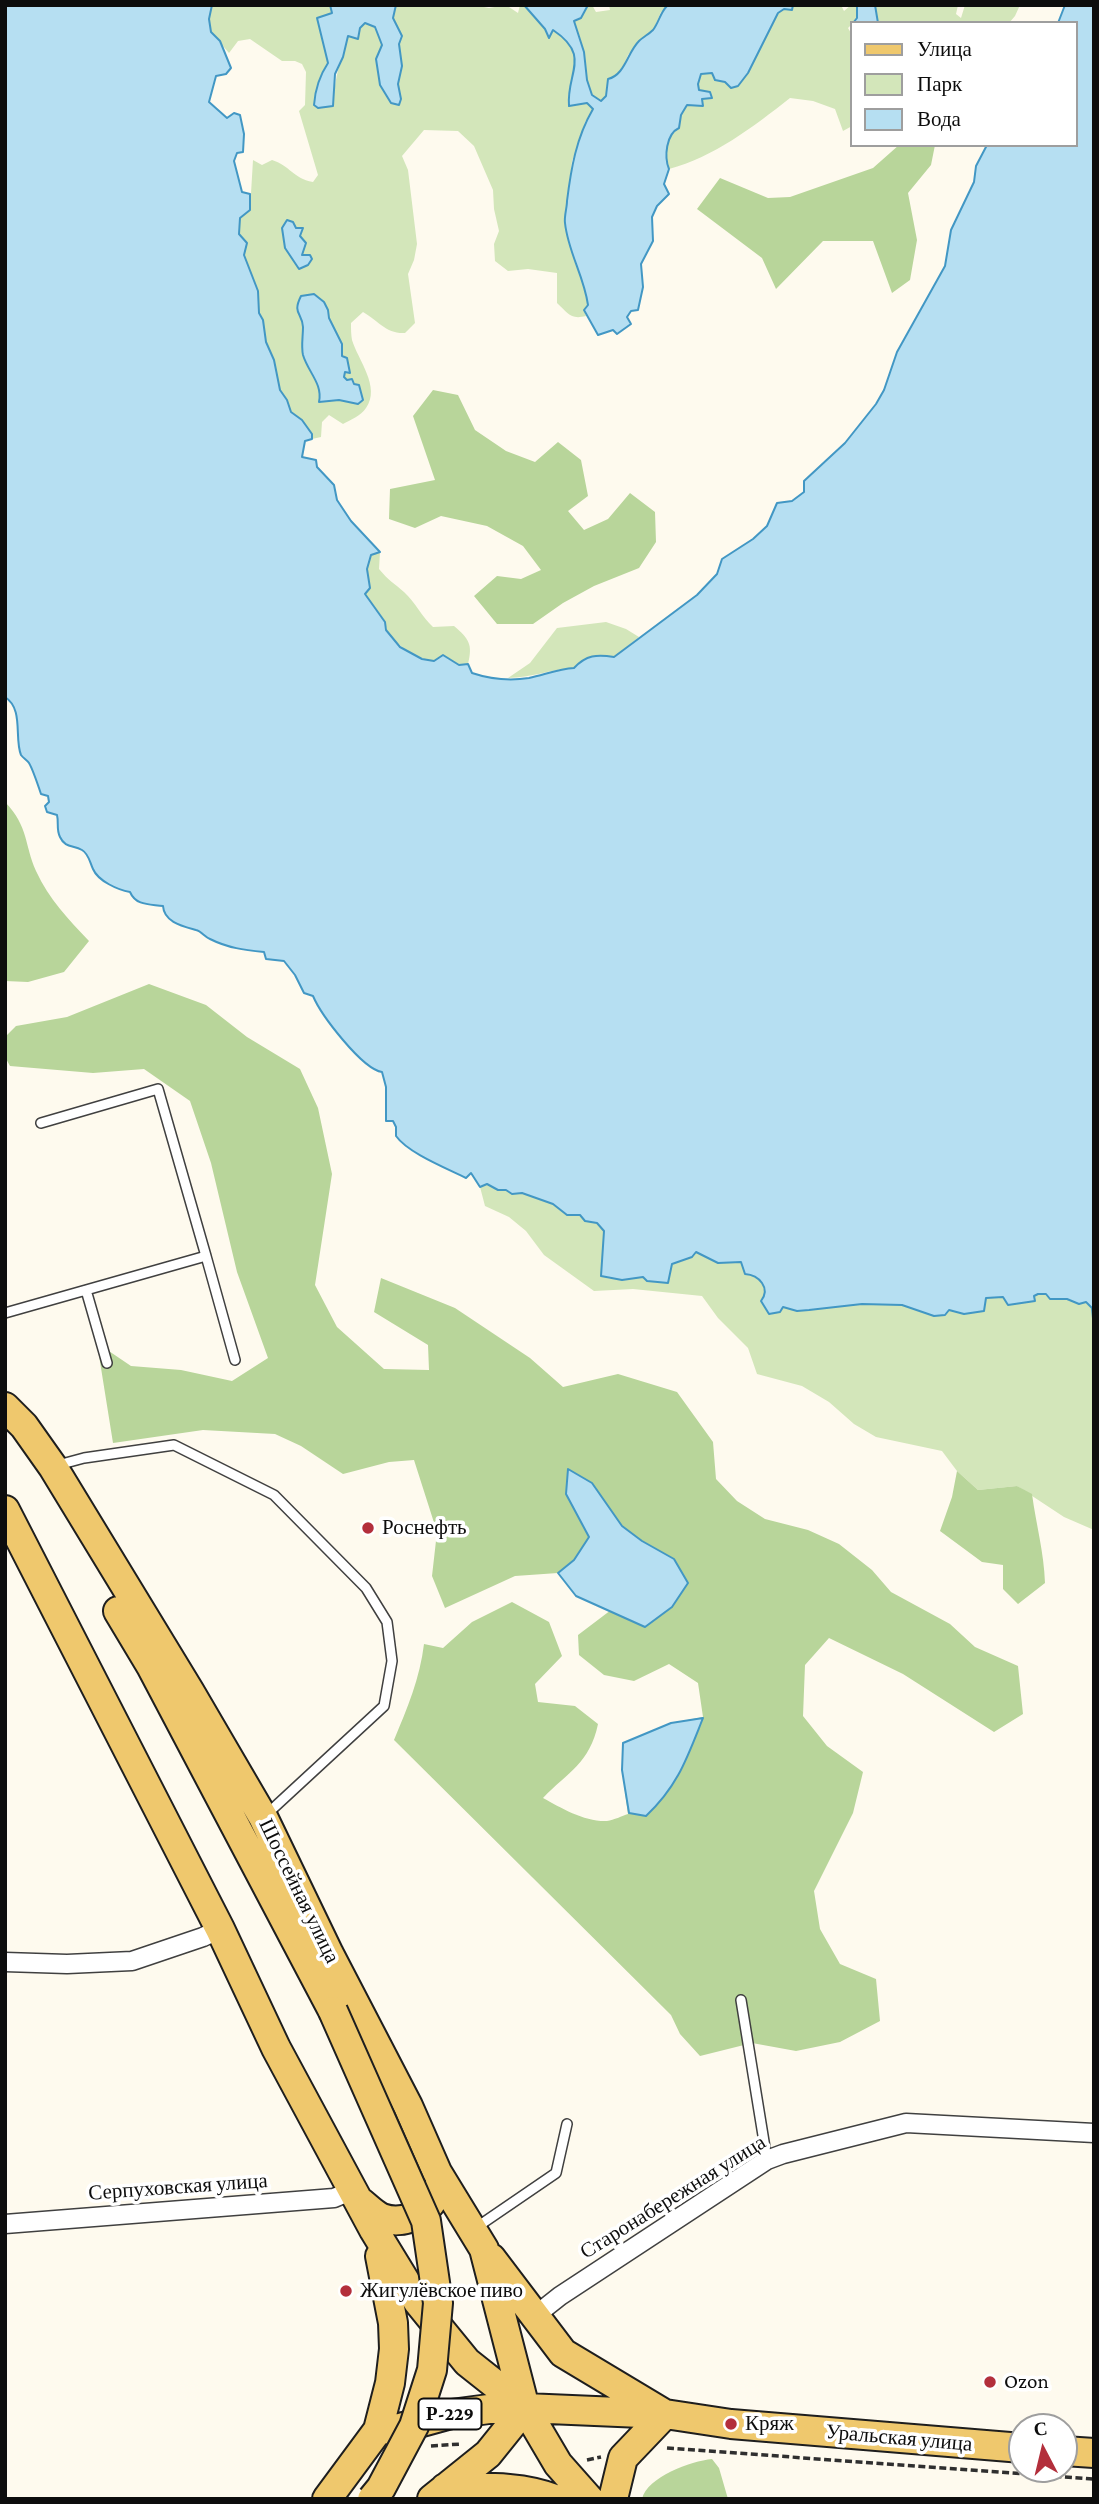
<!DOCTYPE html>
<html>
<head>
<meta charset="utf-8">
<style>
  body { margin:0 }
  #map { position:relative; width:1099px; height:2504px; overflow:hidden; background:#fefaee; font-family:"Crimson Pro",serif }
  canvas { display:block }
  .frame { position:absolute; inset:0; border:7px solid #0d0d0d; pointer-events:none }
  .legend { position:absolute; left:850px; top:21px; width:228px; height:126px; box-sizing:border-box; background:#fff; border:2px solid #9e9e9e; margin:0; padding:9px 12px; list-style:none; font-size:21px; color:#0d0d0d }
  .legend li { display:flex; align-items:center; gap:14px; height:35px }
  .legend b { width:35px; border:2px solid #9e9e9e }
  .north { position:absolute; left:1008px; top:2413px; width:70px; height:70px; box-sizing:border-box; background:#fff; border:2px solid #9e9e9e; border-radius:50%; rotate:353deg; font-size:19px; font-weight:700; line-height:28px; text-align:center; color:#0d0d0d }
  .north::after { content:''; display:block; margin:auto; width:24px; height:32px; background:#b32f3c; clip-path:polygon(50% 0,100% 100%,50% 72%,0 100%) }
</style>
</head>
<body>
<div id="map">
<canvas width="1099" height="2504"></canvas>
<div class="frame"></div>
<ul class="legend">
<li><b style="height:9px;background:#efc86d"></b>Улица</li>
<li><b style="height:19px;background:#d3e6ba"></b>Парк</li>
<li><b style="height:19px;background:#b6dff2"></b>Вода</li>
</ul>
<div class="north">С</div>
</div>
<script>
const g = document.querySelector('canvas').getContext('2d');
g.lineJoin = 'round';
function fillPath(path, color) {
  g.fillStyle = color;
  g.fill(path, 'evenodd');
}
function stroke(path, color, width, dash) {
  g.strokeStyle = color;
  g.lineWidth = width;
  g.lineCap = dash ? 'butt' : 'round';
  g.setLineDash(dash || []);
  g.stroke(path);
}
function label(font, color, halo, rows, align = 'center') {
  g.font = font + ' "Crimson Pro",serif';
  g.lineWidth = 7;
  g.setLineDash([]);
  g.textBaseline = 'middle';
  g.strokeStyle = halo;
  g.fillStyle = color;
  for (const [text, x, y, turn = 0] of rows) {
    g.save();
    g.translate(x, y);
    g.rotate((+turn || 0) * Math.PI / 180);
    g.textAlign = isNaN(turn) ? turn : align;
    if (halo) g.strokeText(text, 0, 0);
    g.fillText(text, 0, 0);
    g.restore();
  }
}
fillPath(new Path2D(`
  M212 5H330L333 13 318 19 328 63 321 74 334 100C334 77 342 58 348 36L365 23 375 27 382 45 376 60 384 92 391 103 402 66 399 44 402 36 393 18 396 5H474L489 8 506 5 518 13 520 5H524L545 29 549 37 553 30C593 56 566 72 569 105L587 103 593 110 585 122 583 133 572 161 565 223 580 274 585 283 588 305 584 310 586 316C570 320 568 313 557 303V273L528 269 508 271 495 261 494 244 499 231 494 209 493 190 474 146 458 131 424 130 402 156 408 170 417 244 414 260 408 274 415 323 405 333C386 334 379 321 363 312L351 323C351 329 351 335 352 340 358 360 381 387 366 408 361 416 350 420 343 424L329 415 322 422 321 437 312 439 311 434 302 420 291 412 287 400 280 390 274 360 266 342 263 320 259 313 258 290 244 255 247 243 239 234 240 218 250 210 253 160 262 165 272 160C291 166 292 178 313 182L318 175 299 111 305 105 306 72 302 64 295 61H282L250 39 238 41 229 53 211 32 209 19Z
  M588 5H592L596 12 610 10 609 5H670L661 12 653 30 639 41 628 55 621 72 606 87V96L601 101 592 95 587 80 584 52 574 21 581 18Z
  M793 5H841L844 11 851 5H857V19L848 28 852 35V126L843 131 835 109 813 101 790 98C753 127 714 157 669 169 663 157 666 134 679 127L681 115 687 105 703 106 698 84 701 73H712L715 80 738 86 748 73 778 13 784 9 792 10Z
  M875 5H958L956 14 961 18 965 5H1020L1015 16 1009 23H878Z
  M380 552 379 569C389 581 394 583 404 592 415 602 422 617 433 627L454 626C469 639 473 644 468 664 439 668 404 656 388 632 386 629 386 625 385 622 381 612 370 605 365 594L370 588 367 569 371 555Z
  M606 622 626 629 639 637 614 657C597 654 586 655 574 668 551 669 531 678 508 678L530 663 557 628Z
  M487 1184 498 1190H506L513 1194 522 1193 553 1204 567 1215H580L590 1222 598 1223 604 1231 601 1269 607 1278 622 1280 643 1277 647 1281 660 1283 672 1264 696 1251 718 1263 741 1262C748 1277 774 1281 762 1301L766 1307H791L797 1311 809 1310 862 1304 902 1305 934 1316 945 1315 949 1310 964 1314 984 1311 985 1298 1003 1297 1008 1305 1038 1294H1046L1050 1299C1065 1298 1082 1297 1092 1308L1094 1329V1530L1064 1517 1017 1486 978 1490 957 1471 942 1451 876 1437 854 1424 829 1402 802 1386 757 1374 748 1348 718 1318 702 1296 633 1289 594 1291 544 1255 526 1231 509 1217 485 1206 480 1187Z`), '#d3e6ba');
fillPath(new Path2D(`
  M899 145H935L931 165 908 193 917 240 910 280 892 293 873 241H823L776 289 762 258 697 209 720 178 768 198 790 197 873 168Z
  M433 390 458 395 475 430 506 451 535 462 558 442 581 460 588 496 568 511 584 530 608 519 630 493 655 512 656 542 639 568 594 586 563 603 533 624H497L474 596 497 576 521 579 541 570 523 546 487 526 441 516 415 528 389 519 390 489 435 480 413 416Z
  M5 802C29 827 24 844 36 871 49 899 68 919 89 941L64 972 28 982 5 981Z
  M149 984 206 1005 247 1037 300 1069 318 1108 332 1174 315 1285 337 1327 384 1369 429 1370 428 1345 374 1312 381 1278 455 1308 530 1358 563 1387 618 1374 677 1392 713 1442 716 1479 737 1501 765 1519 808 1530 839 1544 872 1570 891 1592 950 1624 975 1647 1018 1666 1023 1714 994 1732 903 1674 829 1638 805 1665 803 1716 827 1746 863 1772 853 1813 814 1891 820 1929 840 1964 876 1979 880 2021 840 2042 796 2051 752 2043 700 2056 680 2034 671 2015 394 1740C407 1709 420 1678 424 1644L443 1648 472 1622 512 1602 549 1622 562 1656 535 1684 538 1702 575 1706 598 1724C590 1763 568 1772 543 1798 561 1808 585 1822 607 1821 614 1820 622 1816 628 1814L622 1770 623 1743 671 1723 703 1717 698 1683 669 1664 634 1681 604 1675 579 1655 578 1635 611 1610 576 1596 558 1573 515 1576 445 1608 432 1576 437 1532 414 1460 389 1462 343 1474 301 1446 275 1434 203 1430 113 1443 97 1343 131 1366 181 1370 232 1381 268 1358 237 1272 211 1163 190 1101 144 1069 93 1073 10 1066 5 1057V1037L16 1026 67 1017Z
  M957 1471 978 1490 1017 1486 1032 1494C1036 1524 1044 1552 1045 1583L1018 1604 1003 1589V1565L982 1562 940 1531 952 1497Z
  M712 2459 719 2468 728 2499H642C647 2477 691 2461 712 2459Z`), '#b8d59a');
const water = new Path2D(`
  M5 5H212L209 19 211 32 220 41 231 68 226 74 216 76 209 102 227 118 234 113 240 115 244 134 243 152 237 153 234 161 242 192 250 194V210L240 218 239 234 247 243 244 255 258 291 259 313 263 320 266 342 274 360 280 390 287 400 291 412 302 420 312 434V439L305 441 302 457 316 460 317 467 334 485 337 500 351 521 380 552 371 555 367 569 370 588 365 594 385 622 386 630 400 647 422 659 434 661 443 655 459 665 468 664 472 673C490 679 510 681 529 678 544 675 558 669 574 668 586 655 597 654 614 657L697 595 717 574 722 559 753 539 767 526 777 503 792 501 804 492V481L845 443 876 404 884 390 897 352 945 266 951 230 974 182 976 166 987 145H1076V23H1058L1065 5H1094V1329L1092 1308 1086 1302 1079 1304 1067 1299H1050L1046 1294H1038L1034 1296 1035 1301 1008 1305 1003 1297 986 1298 984 1311 964 1314 949 1310 945 1315 934 1316 902 1305 862 1304 809 1310 797 1311 783 1307 780 1312 769 1314 761 1301C771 1288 759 1275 745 1274L741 1262 718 1263 696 1252 692 1257 672 1264 668 1283 647 1281 643 1277 622 1280 601 1276 604 1231 597 1223 585 1221 580 1215H567L553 1204 522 1193 512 1194 506 1190H498L487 1184 480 1187 471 1173 466 1178C446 1168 408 1153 396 1136V1127L393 1121H386V1087L382 1072C362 1069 321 1015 313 996L304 993 295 975 284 961 266 959 264 952C244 950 228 948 210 939 205 937 201 931 196 930 182 926 164 922 163 906 150 904 136 906 130 892 118 890 98 881 93 869 90 863 89 854 82 850 73 845 65 848 60 837 56 829 59 823 57 815L47 812 45 806 49 802 48 796 41 794C39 788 32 768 29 763 27 760 23 758 21 755 14 738 24 709 5 697Z
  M330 5H396L393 18 402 36 399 44 402 66 398 84 401 99 399 105 391 103 380 85 376 59 382 45 375 27 365 23 360 28 358 39 348 36 343 57 335 74 333 106 318 108 314 105C315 91 320 75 328 63L317 18 332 13Z
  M524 5H588L581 18 574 21 584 52 587 80 592 95 601 101 606 96 608 79C625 75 627 53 639 41 643 37 649 34 653 30 659 22 660 13 667 6L793 5 792 10 784 9 778 13 748 73 738 86 731 88 725 82 715 80 712 73 701 74 698 84 699 90 710 92 712 98 702 99 703 106 687 105 681 115 679 128C666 134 664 157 669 169L664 184 669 194 657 206 652 217 653 241 641 264 643 287 638 310 631 311 627 317 631 324 617 334 613 330 598 335 584 310 588 305C584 276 568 252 565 223 564 216 567 208 567 201 571 169 576 138 593 109L587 103 569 106C566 73 592 56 553 30L549 38 545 29Z
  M857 5H875L878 23H853L857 18Z
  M287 220 293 222 296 228H303L300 236 306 243 302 255H310L312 259 308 265 299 269 285 248 282 228Z
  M314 294 324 302 328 310 329 318 342 344V356L347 358 350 373 345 372 344 377 347 380 352 379 354 384 359 385 363 400 358 404 339 400 319 402C323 384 308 372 303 355 301 346 303 337 303 327 302 312 292 314 301 296Z
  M568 1469 592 1483 622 1526 642 1541 674 1559 688 1583 672 1607 645 1627 576 1596 558 1573 574 1560 589 1537 566 1494Z
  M703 1718C687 1758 678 1786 646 1816L629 1813 622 1770 623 1743 671 1723Z`);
fillPath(water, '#b6dff2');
stroke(water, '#4297c4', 2);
const lane = new Path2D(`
  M206 1256 235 1360
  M86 1290 107 1363
  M5 1313 206 1256 158 1089 41 1123
  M58 1465 84 1458 174 1445 274 1495 366 1588 387 1622 392 1661 384 1706 267 1814
  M741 2000 767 2160
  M477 2227 556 2173 567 2124`);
const street = new Path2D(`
  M5 1962 67 1964 132 1961 203 1937 220 1929
  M5 2224 334 2198 353 2190
  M536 2315 560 2296 767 2160 783 2154 906 2123 1094 2133`);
const primary = new Path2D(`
  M5 1407 24 1426 53 1467 190 1692 263 1817 329 1954 408 2106 437 2172 484 2249 525 2408 558 2464 589 2499
  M5 1510 220 1929 276 2048 374 2230 418 2302 467 2362 525 2408
  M118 1611 151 1666 333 2011
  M359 2201C366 2206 374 2215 382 2218 402 2225 431 2215 435 2192
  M491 2258 563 2353 663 2413
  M378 2430 400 2428 451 2414 489 2409 525 2408 665 2414 731 2424 1022 2448
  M1064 2451 1094 2453
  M445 2488C482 2488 520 2485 555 2499
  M327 2499 378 2430 390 2383 394 2349 393 2323 380 2256
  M432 2499 488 2454 525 2408
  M613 2499 623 2458 665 2414`);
stroke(lane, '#404040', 12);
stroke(street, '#404040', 21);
stroke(primary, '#1e1e1e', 32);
stroke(new Path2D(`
  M431 2446 461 2444
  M667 2448 1094 2479
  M587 2460 601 2457`), '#2f2f2f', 3.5, [7, 3.5]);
stroke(lane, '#fff', 9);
stroke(street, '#fff', 18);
stroke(primary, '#efc86d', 28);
const primaryBridge = new Path2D(`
  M333 2011 426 2221 438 2303 432 2370 414 2426 381 2488 372 2499`);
stroke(primaryBridge, '#1e1e1e', 32, []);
stroke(primaryBridge, '#efc86d', 28);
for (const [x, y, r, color] of [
  [368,1528,7,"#b32f3c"],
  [346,2291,7,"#b32f3c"],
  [990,2382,7,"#b32f3c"],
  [731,2424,7,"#b32f3c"]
]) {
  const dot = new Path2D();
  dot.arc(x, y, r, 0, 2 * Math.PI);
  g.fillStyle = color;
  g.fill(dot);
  stroke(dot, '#fff', 2.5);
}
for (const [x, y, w] of [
  [450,2414,63]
]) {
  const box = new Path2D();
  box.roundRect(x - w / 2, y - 15.5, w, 31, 5);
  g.fillStyle = '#fff';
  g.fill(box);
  stroke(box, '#0d0d0d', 2);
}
label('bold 19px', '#0d0d0d', null, [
  ["Р-229",450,2414]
]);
label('21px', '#0d0d0d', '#fff', [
  ["Роснефть",382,1528],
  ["Жигулёвское пиво",360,2291],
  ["Ozon",1004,2382],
  ["Кряж",745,2424]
], 'left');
label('21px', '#0d0d0d', '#fff', [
  ["Шоссейная улица",299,1891,64],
  ["Серпуховская улица",178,2187,-4],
  ["Старонабережная улица",673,2197,-32],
  ["Уральская улица",899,2438,5]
]);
</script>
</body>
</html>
